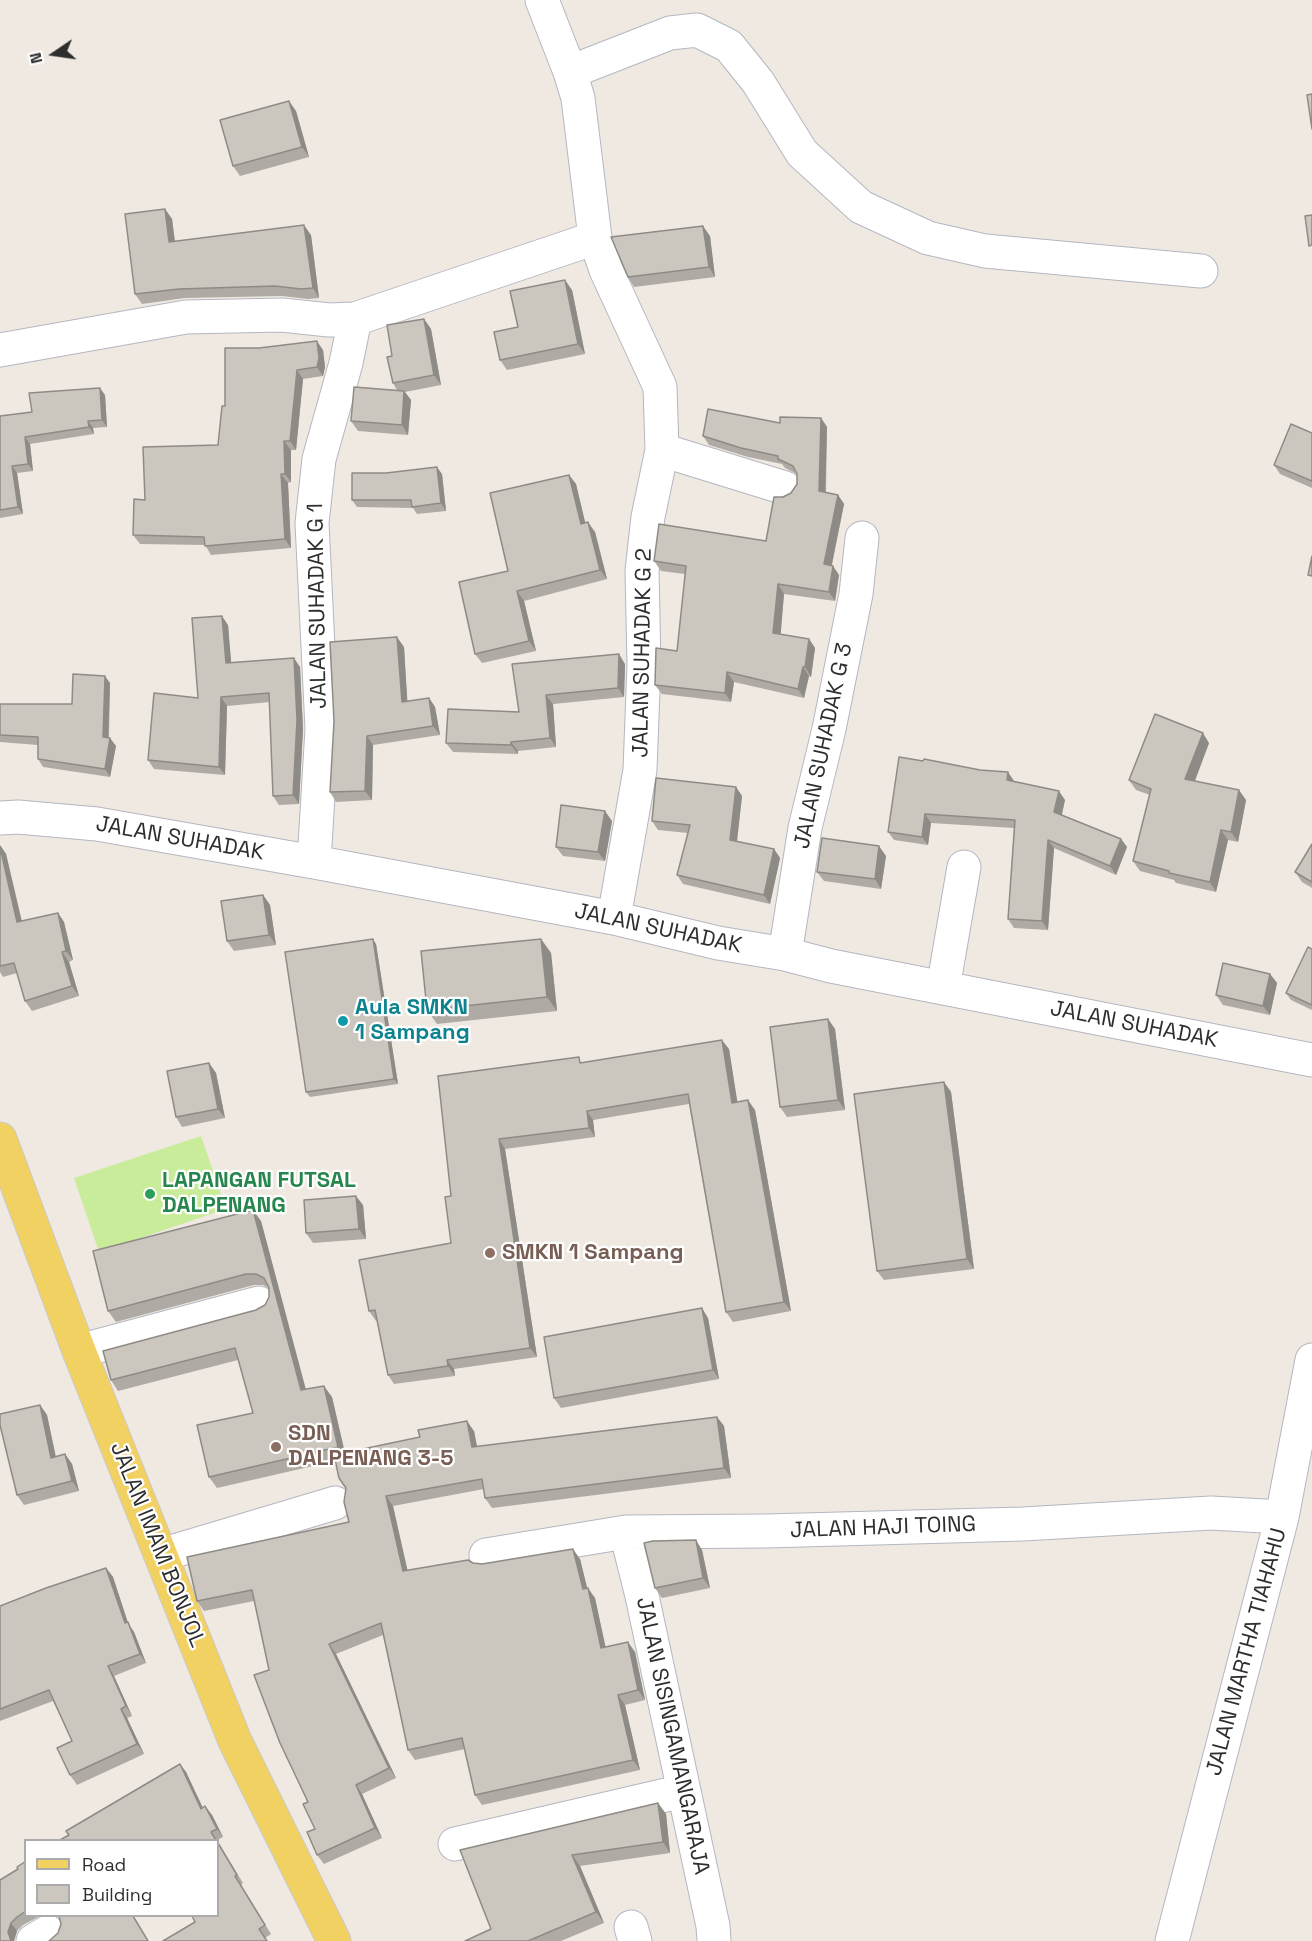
<!DOCTYPE html>
<html>
<head>
<meta charset="utf-8">
<style>
  body { margin:0 }
  #map { position:relative; width:1312px; height:1941px; overflow:hidden; background:#efe9e1; font-family:"Space Grotesk",sans-serif }
  canvas { display:block }
  .legend { position:absolute; left:24px; top:1839px; width:195px; height:78px; box-sizing:border-box; background:#fff; border:2px solid #ababab; margin:0; padding:8px 10px; list-style:none; font-size:18px; color:#2e2e2e }
  .legend li { display:flex; align-items:center; gap:12px; height:30px }
  .legend b { width:30px; border:2px solid #ababab }
  .north { position:absolute; left:24px; top:24px; width:60px; height:60px; -webkit-text-stroke:4px #fff; paint-order:stroke; rotate:257deg; font-size:16px; font-weight:700; line-height:24px; text-align:center; color:#2e2e2e }
  .north::after { content:''; display:block; margin:auto; width:21px; height:27px; background:#2e2e2e; clip-path:polygon(50% 0,100% 100%,50% 72%,0 100%) }
</style>
</head>
<body>
<div id="map">
<canvas width="1312" height="1941"></canvas>
<ul class="legend">
<li><b style="height:8px;background:#f2d163"></b>Road</li>
<li><b style="height:16px;background:#cbc7bf"></b>Building</li>
</ul>
<div class="north">N</div>
</div>
<script>
const g = document.querySelector('canvas').getContext('2d');
g.lineJoin = 'round';
function fillPath(path, color) {
  g.fillStyle = color;
  g.fill(path, 'evenodd');
}
function stroke(path, color, width, dash) {
  g.strokeStyle = color;
  g.lineWidth = width;
  g.lineCap = dash ? 'butt' : 'round';
  g.setLineDash(dash || []);
  g.stroke(path);
}
function label(font, color, halo, rows, align = 'center') {
  g.font = font + ' "Space Grotesk",sans-serif';
  g.lineWidth = 4.5;
  g.setLineDash([]);
  g.textBaseline = 'middle';
  g.strokeStyle = halo;
  g.fillStyle = color;
  for (const [text, x, y, turn = 0] of rows) {
    g.save();
    g.translate(x, y);
    g.rotate((+turn || 0) * Math.PI / 180);
    g.textAlign = isNaN(turn) ? turn : align;
    if (halo) g.strokeText(text, 0, 0);
    g.fillText(text, 0, 0);
    g.restore();
  }
}
fillPath(new Path2D(`
  M201 1136 226 1209 99 1252 74 1178Z`), '#c9ec9a');
const minor = new Path2D(`
  M542 0 570 72 578 98 595 238 606 270 660 387 662 450 648 517 642 571 644 664 640 770 614 918
  M570 72 670 33 697 30 729 46 758 82 802 153 861 207 928 238 985 251 1201 271
  M0 350 186 317 282 315 329 320 355 319 595 238
  M662 450 785 488
  M0 818 18 817 97 824 314 862 614 918 718 943 785 954 831 966 1312 1060
  M314 862 322 729 312 523 319 459 346 363 355 319
  M785 954 805 828 829 729 856 594 862 538
  M943 988 964 867
  M79 1351 259 1303
  M626 1532 642 1596 713 1926 714 1941
  M161 1555 335 1503
  M486 1555 626 1532 766 1531 1023 1524 1211 1513 1282 1517
  M455 1844 683 1791
  M631 1927 635 1941
  M33 1941 48 1932
  M1172 1941 1282 1517 1312 1360`);
const major = new Path2D(`
  M0 1139 79 1351 235 1741 334 1941`);
stroke(minor, '#b4b7c1', 35);
stroke(major, '#c9c9c9', 35);
stroke(minor, '#fff', 33);
stroke(major, '#f2d163', 33);
fillPath(new Path2D(`
  M296 111 309 157 240 176 233 166Z
  M165 209 172 219 175 241 311 235 319 298 308 299 282 296 185 298 142 304 135 294Z
  M710 236 715 277 634 287 628 277Z
  M572 290 585 354 507 370 500 360 518 327Z
  M424 319 431 329 441 385 405 392 411 400 408 435 358 431 351 421 397 390 393 383 392 356Z
  M323 350 325 367 323 376 303 379 296 450H291V482L288 483 291 548 211 555 205 545 140 544 133 535 218 445 225 406Z
  M105 395 107 427 93 428 94 434 30 444 33 471 17 473 23 514 0 518V416L32 412Z
  M821 418 827 427 826 493 838 495 844 504 832 565 839 575 835 601 784 594 780 634 809 639 815 648 811 677 809 676 804 698 734 682 731 702 662 694 655 685 677 651 685 574 661 571 654 561 766 541 797 484V474L785 468 782 464 748 457 709 445 703 436 780 423Z
  M1312 433V488L1280 474 1274 465Z
  M442 474 446 511 417 514 413 508 357 507 352 500Z
  M569 475 576 484 585 523 595 532 607 579 524 601 536 651 482 663 475 654 508 571Z
  M228 625 231 663 300 667 303 729 299 804 279 805 273 796 270 702 227 706 225 775 154 769 148 760 198 698Z
  M404 647 407 701 429 698 435 707 440 735 373 745 372 800 336 802 330 792Z
  M512 664H625L624 697 553 704 556 747 518 751V754L453 752 446 743 519 712Z
  M110 683 109 738 116 746 110 777 43 767 38 759V745L0 742V704H72Z
  M1209 743 1195 781 1246 800 1238 842 1228 840 1216 892 1176 883 1174 880 1140 871 1133 861 1150 795 1136 790 1129 780Z
  M899 757 1014 781 1065 800 1062 815 1121 839 1127 847 1116 875 1054 848 1048 930 1014 928 1008 919 1014 828 931 823 928 845 894 840 888 832Z
  M736 787 742 796 737 842 774 849 780 858 770 904 683 884 677 875 688 833 658 830 652 821Z
  M612 821 605 861 563 856 556 847Z
  M1312 844V888L1302 882 1295 872Z
  M0 845 6 854 22 921 58 913 64 922 73 960 69 962 79 996 32 1011 25 1001 17 973 3 977 0 972Z
  M886 856 881 889 824 881 817 872Z
  M263 895 270 905 276 945 234 951 227 941Z
  M541 939 551 953 557 1011 437 1024 427 1010Z
  M376 944 398 1084 310 1097 306 1092Z
  M1312 949V1010L1291 1000 1286 993Z
  M1270 974 1277 983 1270 1015 1223 1005 1216 995Z
  M828 1019 835 1029 845 1110 787 1117 780 1107Z
  M729 1049 737 1102 755 1110 791 1311 733 1322 726 1312 689 1104 593 1120 595 1137 505 1149 537 1357 454 1369 455 1376 394 1384 388 1375 377 1321H376L369 1311 451 1243V1196L438 1076Z
  M209 1063 216 1073 225 1118 182 1127 176 1117Z
  M944 1082 951 1092 974 1269 884 1280 877 1271Z
  M363 1205 366 1239 313 1243 306 1233Z
  M261 1221 305 1389 332 1397 345 1453 474 1431 477 1447 717 1417 724 1426 731 1478 492 1508 485 1498 484 1489 393 1506 407 1571 473 1563 482 1564 580 1559 587 1589 595 1598 605 1647 635 1652 645 1700 625 1705 640 1770 482 1805 475 1795 465 1749 415 1760 408 1750 383 1635 336 1654 396 1778 362 1794 382 1838 324 1864 317 1855 315 1829 269 1670 254 1601 204 1611 197 1601 349 1522 346 1488 335 1461 217 1488 209 1477 253 1413 238 1360 118 1391 111 1380 256 1310 265 1305 269 1297V1288L263 1285H254L116 1322 108 1311Z
  M708 1318 719 1379 561 1408 554 1398Z
  M40 1405 47 1415 56 1457 65 1454 72 1464 79 1491 24 1505 17 1495Z
  M702 1550 710 1588 662 1598 655 1588Z
  M106 1568 113 1577 128 1623 134 1632 146 1663 114 1676 132 1716 127 1718 144 1754 77 1785 70 1775 72 1741 53 1701 0 1721V1606Z
  M180 1764 186 1772 203 1808 205 1806 212 1815 223 1837 217 1840H60Z
  M658 1803 666 1814 670 1853 580 1866 604 1923 561 1941H465L491 1929 460 1850Z
  M218 1842 243 1883 241 1885 271 1934 265 1938 195 1922Z
  M26 1861V1916H40L23 1925 17 1931 14 1941H0L18 1869Z`), '#afaba4');
fillPath(new Path2D(`
  M289 101 296 111 309 157 302 147Z
  M165 209 172 219 176 252 169 242Z
  M304 225 311 235 319 298 313 288Z
  M703 226 710 236 715 277 709 267Z
  M565 280 572 290 585 354 578 344Z
  M424 319 431 329 441 385 434 375Z
  M317 341 323 350 325 367 323 376 317 367Z
  M297 370 303 379 296 450 290 441Z
  M100 388 105 395 107 427 102 420Z
  M404 391 411 400 408 435 402 425Z
  M821 418 827 427 825 501 819 491Z
  M88 421 93 428 94 434 89 427Z
  M25 437 30 444 33 471 28 464Z
  M284 441 291 450V482L285 474Z
  M12 466 17 473 23 514 18 507Z
  M437 467 442 474 446 511 441 503Z
  M281 474 288 483 291 548 285 539Z
  M569 475 576 484 588 534 581 524Z
  M838 495 844 504 830 573 824 564Z
  M588 522 595 532 607 579 600 570Z
  M833 566 839 575 835 601 829 592Z
  M778 584 784 594 780 643 773 633Z
  M517 591 524 601 536 651 529 641Z
  M222 616 228 625 232 672 226 663Z
  M397 637 404 647 408 711 402 702Z
  M809 639 815 648 811 677 805 667Z
  M619 654 625 664 624 697 618 688Z
  M294 658 300 667 303 729 299 804 293 795Z
  M803 667 809 676 804 698 798 689Z
  M727 672 734 682 731 702 725 693Z
  M105 676 110 683 108 745 103 737Z
  M546 695 553 704 556 747 550 738Z
  M221 697 227 706 225 775 219 767Z
  M429 698 435 707 440 735 433 726Z
  M1203 733 1209 743 1192 788 1185 779Z
  M367 736 373 745 372 800 365 791Z
  M110 738 116 746 110 777 105 769Z
  M511 742 518 751V754L511 745Z
  M1008 772 1014 781 1013 789 1007 780Z
  M736 787 742 796 736 849 730 840Z
  M1239 790 1246 800 1238 842 1231 832Z
  M1059 791 1065 800 1060 821 1054 812Z
  M605 811 612 821 605 861 598 852Z
  M925 814 931 823 928 845 922 837Z
  M1221 830 1228 840 1216 892 1210 882Z
  M1121 839 1127 847 1116 875 1110 866Z
  M1048 840 1054 848 1048 930 1042 921Z
  M0 845 6 854 24 932 17 922Z
  M879 846 886 856 881 889 875 879Z
  M774 849 780 858 770 904 764 895Z
  M263 895 270 905 276 945 269 935Z
  M58 913 64 922 73 960 66 951Z
  M373 939 376 944 398 1084 394 1079Z
  M541 939 551 953 557 1011 547 997Z
  M62 952 69 962 79 996 72 986Z
  M1270 974 1277 983 1270 1015 1263 1006Z
  M828 1019 835 1029 845 1110 838 1100Z
  M722 1040 729 1049 739 1112 732 1103Z
  M209 1063 216 1073 225 1118 218 1109Z
  M944 1082 951 1092 974 1269 967 1259Z
  M748 1100 755 1110 791 1311 784 1302Z
  M587 1111 593 1120 595 1137 589 1128Z
  M499 1139 505 1149 537 1357 530 1348Z
  M356 1196 363 1205 366 1239 359 1229Z
  M253 1210 261 1221 309 1401 301 1390Z
  M702 1308 708 1318 719 1379 713 1370Z
  M447 1360 454 1369 455 1376 448 1366Z
  M324 1386 332 1397 346 1458 338 1447Z
  M40 1405 47 1415 58 1468 51 1458Z
  M717 1417 724 1426 731 1478 724 1468Z
  M467 1421 474 1431 479 1457 472 1447Z
  M65 1454 72 1464 79 1491 72 1481Z
  M386 1496 393 1506 410 1581 403 1571Z
  M696 1540 702 1550 710 1588 703 1578Z
  M573 1549 580 1559 590 1599 588 1588 595 1598 608 1658 601 1648 583 1589Z
  M106 1568 113 1577 128 1623 134 1632 146 1663 140 1654 125 1623Z
  M628 1642 635 1652 645 1700 638 1690Z
  M329 1644 336 1654 396 1778 389 1768Z
  M108 1666 114 1676 132 1716 126 1706Z
  M618 1695 625 1705 640 1770 633 1760Z
  M121 1709 127 1718 144 1754 137 1744Z
  M180 1764 186 1772 207 1817 201 1809Z
  M356 1785 362 1794 382 1838 375 1828Z
  M658 1803 666 1814 670 1853 663 1842Z
  M205 1806 212 1815 223 1837 217 1829Z
  M572 1855 580 1866 604 1923 596 1912Z
  M11 1923 17 1931 14 1941H11L8 1932Z`), '#8e8b86');
const building = new Path2D(`
  M1312 94V129L1307 95Z
  M289 101 302 147 233 166 220 120Z
  M165 209 169 242 304 225 313 288 301 289 275 286 179 289 135 294 125 214Z
  M1312 215V245L1309 246 1305 216Z
  M703 226 709 267 628 277 611 237Z
  M565 280 578 344 500 360 494 332 518 327 510 291Z
  M424 319 434 375 393 383 387 357 392 356 387 325Z
  M317 341 319 358 317 367 297 370 290 441H284L285 474H281L285 539 205 546 204 537 133 535 134 499 145 500 143 447 218 445 222 406H225V348H259Z
  M354 387 404 391 402 425 351 421Z
  M100 388 102 420 88 421 89 427 25 437 28 464 12 466 18 507 0 510V416L32 412 29 393Z
  M708 409 780 423V417L821 418 819 491 838 495 824 564 833 566 829 592 778 584 773 633 809 639 805 667H803L798 689 727 672 725 693 655 685 656 648 677 651 686 566 654 561 659 524 766 541 774 497H783L791 493 797 484V474L793 466 778 459V456L741 448 703 436Z
  M1291 424 1312 433V481L1274 465Z
  M437 467 441 503 412 507 411 500H352V473H386Z
  M569 475 581 524 588 522 600 570 517 591 529 641 475 654 459 582 508 571 490 493Z
  M1312 556V576L1308 575Z
  M222 616 226 663 294 658 297 720 293 795 273 796 269 693 221 697 219 767 148 760 154 693 198 698 192 618Z
  M397 637 402 702 429 698 433 726 367 736 365 791 330 792 334 721 330 642Z
  M619 654 618 688 546 695 550 738 511 742V745L446 743 448 709 519 712 512 664Z
  M73 674 105 676 103 737 110 738 105 769 38 759V737L0 735V704H72Z
  M1155 714 1203 733 1185 779 1239 790 1231 832 1221 830 1210 882 1169 873V871L1133 861 1151 789 1129 780Z
  M899 757 923 761 924 759 980 770 1008 772 1007 780 1059 791 1054 812 1121 839 1110 866 1048 840 1042 921 1008 919 1015 820 925 814 922 837 888 832Z
  M656 778 736 787 730 840 774 849 764 895 677 875 690 825 652 821Z
  M561 805 605 811 598 852 556 847Z
  M822 838 879 846 875 879 817 872Z
  M1312 844V882L1295 872Z
  M0 847 17 922 58 913 66 951 62 952 72 986 25 1001 14 963 0 966Z
  M263 895 269 935 227 941 221 901Z
  M373 939 394 1079 306 1092 285 952Z
  M541 939 547 997 427 1010 421 951Z
  M1308 947 1312 949V1005L1286 993Z
  M1223 963 1270 974 1263 1006 1216 995Z
  M828 1019 838 1100 780 1107 770 1027Z
  M722 1040 732 1103 748 1100 784 1302 726 1312 688 1094 587 1111 589 1128 499 1139 530 1348 447 1360 448 1366 388 1375 375 1310 369 1311 359 1260 451 1243 445 1197 451 1196 438 1076 579 1057 580 1063Z
  M209 1063 218 1109 176 1117 167 1071Z
  M944 1082 967 1259 877 1271 854 1094Z
  M356 1196 359 1229 306 1233 304 1200Z
  M253 1210 301 1390 324 1386 338 1447 209 1477 197 1425 253 1413 235 1348 111 1380 103 1351 256 1310 265 1305 269 1297V1288L264 1278 256 1274H246L108 1311 93 1251Z
  M702 1308 713 1370 554 1398 544 1337Z
  M40 1405 51 1458 65 1454 72 1481 17 1495 0 1425V1414Z
  M717 1417 724 1468 485 1498 482 1479 386 1496 403 1571 468 1560 473 1563 482 1564 573 1549 583 1589 588 1588 601 1648 628 1642 638 1690 618 1695 633 1760 475 1795 462 1738 408 1750 381 1623 329 1644 389 1768 356 1785 375 1828 317 1855 307 1832 315 1829 303 1804 308 1802 280 1743 254 1675 269 1670 252 1590 197 1601 187 1557 349 1522 344 1502 346 1488 339 1478 334 1455 420 1437 418 1430 467 1421 472 1447Z
  M696 1540 703 1578 655 1588 644 1543 653 1541Z
  M106 1568 125 1623 128 1622 140 1654 108 1666 126 1706 121 1709 137 1744 70 1775 57 1748 72 1741 49 1690 0 1709V1606L46 1588Z
  M180 1764 201 1809 205 1806 217 1829 211 1832 216 1840H60L69 1835 66 1831Z
  M658 1803 663 1842 572 1855 596 1912 528 1941H465L491 1929 460 1850Z
  M218 1843 237 1875 235 1876 265 1925 259 1929 267 1941H163L195 1922 192 1916H218Z
  M26 1861V1911L17 1917 11 1923 8 1932 11 1941H0V1880L18 1869 17 1867Z
  M59 1916H133L148 1941H49L58 1933 61 1924Z`);
fillPath(building, '#cbc7bf');
stroke(building, '#8e8b86', 1.5);
for (const [x, y, r, color] of [
  [343,1021,6,"#0f9aa8"],
  [150,1194,6,"#2e9e5b"],
  [490,1253,6,"#8d6e63"],
  [276,1447,6,"#8d6e63"]
]) {
  const dot = new Path2D();
  dot.arc(x, y, r, 0, 2 * Math.PI);
  g.fillStyle = color;
  g.fill(dot);
  stroke(dot, '#fff', 2);
}
label('22px', '#2e2e2e', '#fff', [
  ["JALAN SUHADAK G 1",318,606,-91],
  ["JALAN SUHADAK G 2",643,653,-89],
  ["JALAN SUHADAK G 3",824,746,-78],
  ["JALAN SUHADAK",180,839,10],
  ["JALAN SUHADAK",658,929,12],
  ["JALAN SUHADAK",1134,1025,11],
  ["JALAN HAJI TOING",883,1528,-2],
  ["JALAN IMAM BONJOL",157,1545,68],
  ["JALAN MARTHA TIAHAHU",1247,1652,-75],
  ["JALAN SISINGAMANGARAJA",672,1736,78]
]);
label('bold 22px', '#0d838f', '#fff', [
  ["Aula SMKN",355,1008],
  ["1 Sampang",355,1033]
], 'left');
label('bold 22px', '#27864d', '#fff', [
  ["LAPANGAN FUTSAL",162,1181],
  ["DALPENANG",162,1206]
], 'left');
label('bold 22px', '#785e54', '#fff', [
  ["SMKN 1 Sampang",502,1253],
  ["SDN",288,1434],
  ["DALPENANG 3-5",288,1459]
], 'left');
</script>
</body>
</html>
